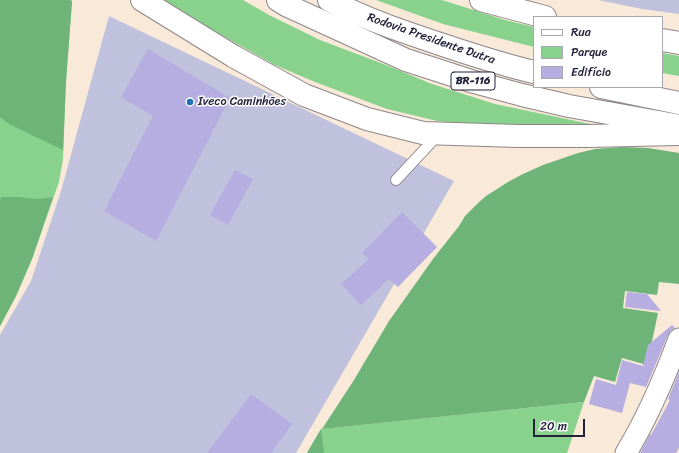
<!DOCTYPE html>
<html>
<head>
<meta charset="utf-8">
<style>
  body { margin:0 }
  #map { position:relative; width:679px; height:453px; overflow:hidden; background:#f9e9d8; font-family:Sriracha,sans-serif }
  canvas { display:block }
  .legend { position:absolute; left:533px; top:16px; width:130px; height:72px; box-sizing:border-box; background:#fff; border:1px solid #a7a7b1; margin:0; padding:5px 7px; list-style:none; font-size:12px; color:#22223b }
  .legend li { display:flex; align-items:center; gap:8px; height:20px }
  .legend b { width:20px; border:1px solid #a7a7b1 }
  .scale { position:absolute; left:533px; top:419px; width:52px; height:18px; box-sizing:border-box; border:2px solid #22223b; border-top:0; padding-left:5px; font-size:12px; line-height:14px; white-space:nowrap; color:#22223b; -webkit-text-stroke:3px #fff; paint-order:stroke }
</style>
</head>
<body>
<div id="map">
<canvas width="679" height="453"></canvas>
<ul class="legend">
<li><b style="height:5px;background:#fff"></b>Rua</li>
<li><b style="height:11px;background:#89d28d"></b>Parque</li>
<li><b style="height:11px;background:#b6ade0"></b>Edifício</li>
</ul>
<div class="scale">20 m</div>
</div>
<script>
const g = document.querySelector('canvas').getContext('2d');
g.lineJoin = 'round';
function fillPath(path, color) {
  g.fillStyle = color;
  g.fill(path, 'evenodd');
}
function stroke(path, color, width, dash) {
  g.strokeStyle = color;
  g.lineWidth = width;
  g.lineCap = dash ? 'butt' : 'round';
  g.setLineDash(dash || []);
  g.stroke(path);
}
function label(font, color, halo, rows, align = 'center') {
  g.font = font + ' Sriracha,sans-serif';
  g.lineWidth = 3;
  g.setLineDash([]);
  g.textBaseline = 'middle';
  g.strokeStyle = halo;
  g.fillStyle = color;
  for (const [text, x, y, turn = 0] of rows) {
    g.save();
    g.translate(x, y);
    g.rotate((+turn || 0) * Math.PI / 180);
    g.textAlign = isNaN(turn) ? turn : align;
    if (halo) g.strokeText(text, 0, 0);
    g.fillText(text, 0, 0);
    g.restore();
  }
}
fillPath(new Path2D(`
  M598 0H679V14L642 9Z
  M109 16 454 181 296 453H0V335L31 281 61 191Z`), '#c0c2dd');
fillPath(new Path2D(`
  M0 0H72L66 81 63 159 59 182 32 259 16 296 0 326Z
  M161 0H243L269 15 320 40 386 65 432 84 495 104 600 126 497 125 457 123 437 121 387 109 315 82 275 65 182 13Z
  M376 0H442L505 20 534 27V47L443 24Z
  M662 53 679 56V76L662 73Z
  M584 402 567 453H307L321 429Z`), '#89d28d');
fillPath(new Path2D(`
  M0 0H69L72 2 66 81 63 150 9 124 0 117Z
  M621 147 648 148 679 153V284L659 282 657 295 625 291 623 308 658 313 647 365 622 358 615 382 594 376 584 402 322 429 354 380 389 321 433 259 459 226 465 216 476 205 486 196 508 182 523 174 543 165 578 153 595 149Z
  M2 197H18L38 199 53 197 32 259 16 296 0 326V199Z
  M321 429 324 453H307Z`), '#6eb478');
fillPath(new Path2D(`
  M148 49 230 98 156 241 104 211 153 116 121 97Z
  M235 170 253 179 228 225 210 215Z
  M402 212 437 247 398 287 389 279 361 305 341 284 369 259 362 253Z
  M627 292 647 294 661 311 625 307Z
  M672 325 675 328 671 330 668 335 646 387 630 383 622 413 589 404 596 379 616 385 622 360 643 366 648 345Z
  M679 372V448L676 453H640L650 434 651 435 670 400 668 399Z
  M251 394 292 424 271 453H207Z`), '#b6ade0');
const service = new Path2D(`
  M396 180 438 135`);
const minor = new Path2D(`
  M626 453C648 417 664 379 679 339`);
const motorway = new Path2D(`
  M142 0 233 56 304 95 367 119 423 133 518 136H587L679 134
  M278 0 286 5 406 60 474 82 522 95 569 106 675 125
  M329 0C365 19 404 32 443 45 473 55 503 65 534 72
  M481 0 545 17
  M662 40 679 43
  M601 87 679 103`);
stroke(service, '#8e868a', 12);
stroke(minor, '#8e868a', 23);
stroke(motorway, '#8e868a', 24);
stroke(service, '#fff', 10);
stroke(minor, '#fff', 21);
stroke(motorway, '#fff', 22);
for (const [x, y, r, color] of [
  [190,102,4,"#1f6fb2"]
]) {
  const dot = new Path2D();
  dot.arc(x, y, r, 0, 2 * Math.PI);
  g.fillStyle = color;
  g.fill(dot);
  stroke(dot, '#fff', 1.5);
}
for (const [x, y, w] of [
  [473,81,44]
]) {
  const box = new Path2D();
  box.roundRect(x - w / 2, y - 9, w, 18, 3);
  g.fillStyle = '#fff';
  g.fill(box);
  stroke(box, '#22223b', 1);
}
label('bold 11px', '#22223b', null, [
  ["BR-116",473,81]
]);
label('12px', '#22223b', '#fff', [
  ["Rodovia Presidente Dutra",431,39,19]
]);
label('12px', '#22223b', '#fff', [
  ["Iveco Caminhões",198,102]
], 'left');
</script>
</body>
</html>
